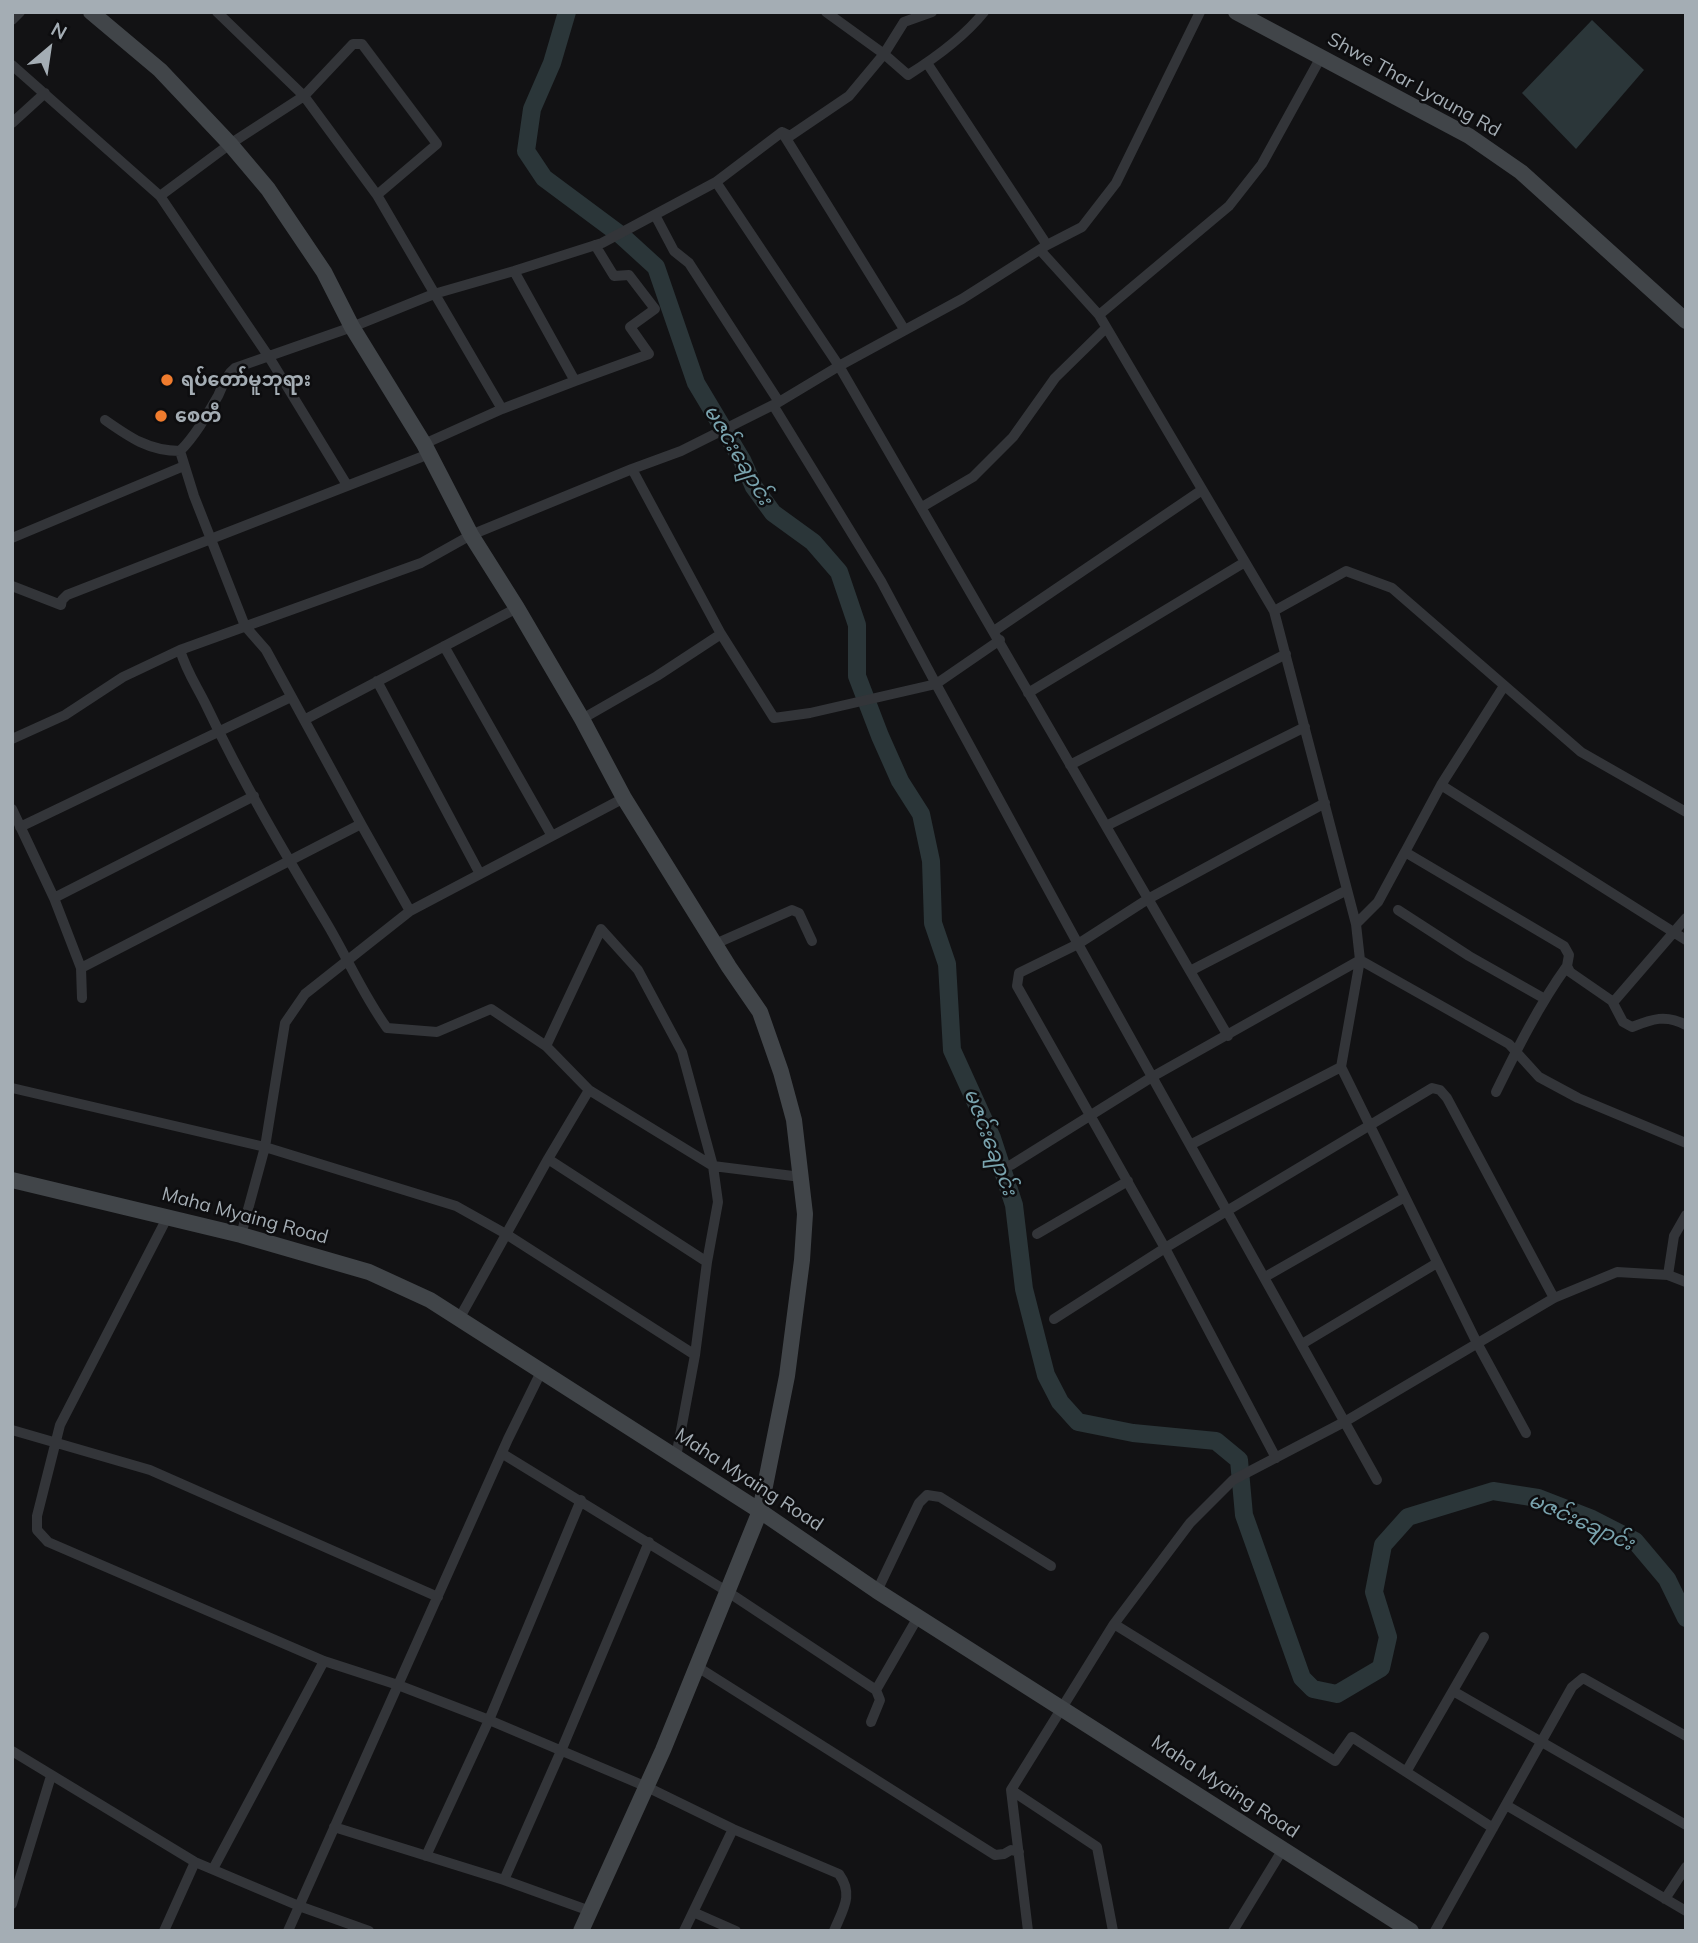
<!DOCTYPE html>
<html>
<head>
<meta charset="utf-8">
<style>
  body { margin:0 }
  #map { position:relative; width:1698px; height:1943px; overflow:hidden; background:#121214; font-family:Mulish,sans-serif }
  canvas { display:block }
  .frame { position:absolute; inset:0; border:14px solid #a4adb4; pointer-events:none }
  .north { position:absolute; left:14px; top:14px; width:70px; height:70px; -webkit-text-stroke:5px #0d0d0f; paint-order:stroke; rotate:29deg; font-size:19px; font-weight:700; line-height:28px; text-align:center; color:#a4adb4 }
  .north::after { content:''; display:block; margin:auto; width:24px; height:32px; background:#a4adb4; clip-path:polygon(50% 0,100% 100%,50% 72%,0 100%) }
</style>
</head>
<body>
<div id="map">
<canvas width="1698" height="1943"></canvas>
<div class="frame"></div>
<div class="north">N</div>
</div>
<script>
const g = document.querySelector('canvas').getContext('2d');
g.lineJoin = 'round';
function fillPath(path, color) {
  g.fillStyle = color;
  g.fill(path, 'evenodd');
}
function stroke(path, color, width, dash) {
  g.strokeStyle = color;
  g.lineWidth = width;
  g.lineCap = dash ? 'butt' : 'round';
  g.setLineDash(dash || []);
  g.stroke(path);
}
function label(font, color, halo, rows, align = 'center') {
  g.font = font + ' Mulish,"Noto Sans Myanmar",sans-serif';
  g.lineWidth = 5;
  g.setLineDash([]);
  g.textBaseline = 'middle';
  g.strokeStyle = halo;
  g.fillStyle = color;
  for (const [text, x, y, turn = 0] of rows) {
    g.save();
    g.translate(x, y);
    g.rotate((+turn || 0) * Math.PI / 180);
    g.textAlign = isNaN(turn) ? turn : align;
    if (halo) g.strokeText(text, 0, 0);
    g.fillText(text, 0, 0);
    g.restore();
  }
}
fillPath(new Path2D(`
  M1592 20 1644 70 1576 149 1522 93Z`), '#2b3639');
stroke(new Path2D(`
  M567 12 552 63 532 109 526 151 544 178 622 236 656 267 696 383 742 460 754 487 773 513 813 542 839 572 857 625V676L880 736 900 781 921 814 931 861 933 923 947 964 952 1050 992 1138 1014 1205 1024 1289 1046 1375 1060 1402 1078 1422 1133 1433 1216 1441 1239 1460 1244 1515 1302 1678 1313 1689 1337 1694 1381 1668 1388 1637 1374 1592 1383 1545 1408 1517 1493 1491 1538 1498 1592 1519 1635 1541 1667 1579 1686 1618`), '#2b3639', 18);
stroke(new Path2D(`
  M217 12 304 96 377 195 502 409
  M826 12 884 54 908 75C935 58 964 37 984 12
  M12 20 20 12
  M927 63 1047 245
  M12 65 160 196 269 357 347 485
  M12 123 45 93
  M782 132 904 329
  M716 182 839 366 1190 971 1347 890
  M160 196 230 144 304 96 353 44H362L437 144 377 195
  M655 215 674 251 689 263 779 402
  M1040 250 1099 315 1274 611
  M1099 315 1229 206 1262 164 1321 57
  M575 381 649 354 630 327 655 309 629 275 614 276 595 245
  M773 405 881 581 936 684 1000 640
  M105 420C129 437 149 451 180 451 195 436 207 415 218 396 223 385 226 375 235 368L352 327 434 294 514 271 602 243 716 182 782 132 790 136 849 96 884 54 904 22 932 12
  M424 444 502 409 575 381 514 271
  M180 451 194 496 245 626 266 650 361 824
  M632 469 721 634 774 718 810 713 936 684 1078 944 1377 1480
  M922 507 973 477 1013 437 1055 378 1106 328
  M12 538 184 466
  M12 586 61 605 62 600 67 595 429 454
  M994 631 1202 490
  M444 646 552 836
  M180 650C187 673 197 686 207 707 242 781 284 852 326 922 347 957 363 995 387 1028L437 1032 491 1009 546 1046 589 1090 713 1166 801 1177
  M377 681 480 874
  M1504 686 1441 785 1405 852 1564 946 1569 955 1567 966 1570 972 1612 1001 1623 1022 1632 1027C1652 1019 1666 1014 1686 1025
  M1028 693 1245 562
  M582 719 657 676 721 634
  M304 720 517 608
  M12 739 65 715 123 677 180 650 421 563 471 535 632 469 681 451 779 402 839 366 962 299 1047 245 1082 227 1116 183 1200 12
  M1070 765 1286 654
  M1441 785 1686 940
  M12 809 54 898 81 968 361 824 410 911 624 798
  M1106 826 1305 727
  M20 827 291 697
  M54 898 254 796
  M1398 910 1469 956 1545 999
  M1356 924 1378 902 1405 852
  M715 944 792 910 799 913 812 941
  M81 968 82 998
  M1190 971 1228 1036
  M1612 1001 1616 999 1686 918
  M546 1046 601 929 638 970 682 1052 713 1166 718 1202 707 1262 695 1355 676 1457
  M12 1088 265 1147 456 1206 506 1234 695 1355
  M1496 1092C1517 1049 1539 1005 1567 966
  M1190 1145 1341 1067
  M548 1159 707 1262
  M1011 1165 1152 1077 1360 960 1509 1044 1539 1077 1578 1098 1686 1143
  M168 1216 60 1425 37 1516V1530L48 1542 324 1661 398 1685 489 1720 647 1787 733 1829 839 1874C854 1895 843 1909 834 1931
  M1037 1234 1128 1181
  M241 1235 265 1147 285 1023 305 994 410 911
  M1668 1275 1674 1236 1686 1215
  M1265 1277 1405 1197
  M459 1319 548 1159 589 1090
  M1054 1319 1165 1248 1432 1088 1440 1090 1447 1098 1554 1298
  M1302 1344 1437 1263
  M12 1430 150 1470 438 1597
  M1526 1433 1477 1343 1341 1067 1360 960 1356 924 1274 611 1346 571 1392 588 1581 752 1686 812
  M503 1454 728 1592 876 1690 918 1617
  M1276 1458 1165 1248 1017 986 1019 973 1078 944 1148 899 1325 803
  M877 1591 919 1503 927 1495 940 1497 1051 1566
  M1114 1624 1335 1761 1352 1737 1493 1828
  M696 1666 995 1855 1004 1854 1011 1850 1019 1852
  M1453 1691 1686 1825
  M871 1722 880 1700 876 1690
  M12 1751 195 1862 299 1906 369 1931
  M1406 1772 1484 1637
  M1011 1790 1097 1847 1113 1931
  M1506 1805 1686 1911
  M334 1827 504 1880
  M426 1856 489 1720 581 1500
  M213 1869 324 1661
  M1665 1899 1686 1867
  M12 1904 51 1776
  M590 1911 504 1880 561 1751 649 1542
  M693 1912 736 1931
  M164 1931 195 1862
  M288 1931 508 1439 542 1370
  M684 1931 733 1829
  M1028 1931 1011 1790 1114 1624 1190 1523 1233 1480 1346 1421 1554 1298 1617 1272 1668 1275 1686 1282
  M1233 1931 1283 1849
  M1435 1931 1572 1687 1583 1678 1686 1736`), '#333539', 10);
stroke(new Path2D(`
  M91 12 160 70 230 144 268 189 324 272 352 327 424 444 471 535 517 608 582 719 624 798 729 967 760 1012 781 1072 794 1120 805 1214 802 1260 787 1376 760 1511 663 1750 581 1931
  M1236 12 1469 136 1521 172 1686 321
  M12 1180 241 1235 369 1272 430 1300 760 1511 877 1591 1411 1931`), '#414549', 16);
for (const [x, y, r, color] of [
  [167,380,7,"#f07c2e"],
  [161,416,7,"#f07c2e"]
]) {
  const dot = new Path2D();
  dot.arc(x, y, r, 0, 2 * Math.PI);
  g.fillStyle = color;
  g.fill(dot);
  stroke(dot, '#0d0d0f', 2.5);
}
label('19px', '#a4adb4', '#0d0d0f', [
  ["Shwe Thar Lyaung Rd",1414,85,29],
  ["Maha Myaing Road",245,1216,15],
  ["Maha Myaing Road",749,1480,33],
  ["Maha Myaing Road",1225,1787,33]
]);
label('bold 19px', '#a4adb4', '#0d0d0f', [
  ["ရပ်တော်မူဘုရား",181,380],
  ["စေတီ",175,416]
], 'left');
label('italic 21px', '#7aa4af', '#0d0d0f', [
  ["မဇင်းချောင်း",738,455,59],
  ["မဇင်းချောင်း",990,1142,69],
  ["မဇင်းချောင်း",1581,1522,24]
]);
</script>
</body>
</html>
